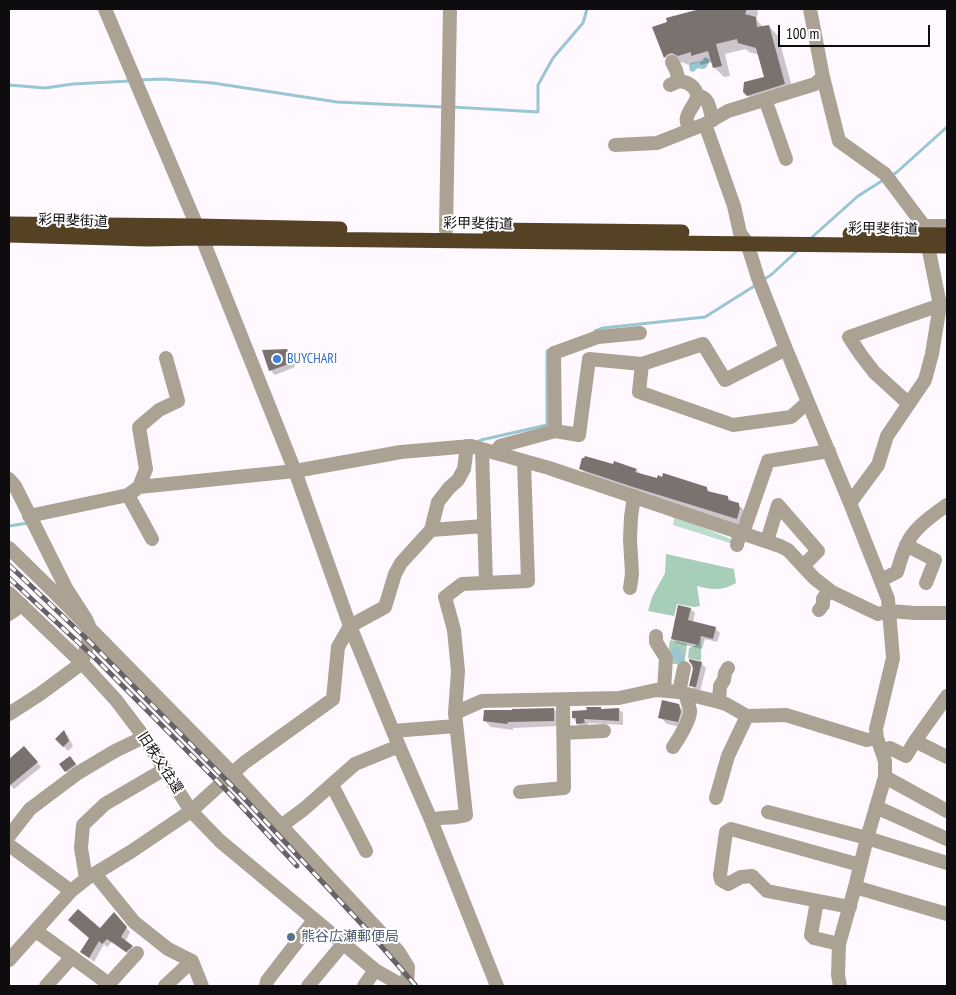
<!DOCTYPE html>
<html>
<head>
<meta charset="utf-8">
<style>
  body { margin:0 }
  #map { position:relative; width:956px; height:995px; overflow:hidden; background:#fff8ff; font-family:"PT Sans Narrow",sans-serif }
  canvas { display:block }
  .frame { position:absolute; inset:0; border:10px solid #0f0c0f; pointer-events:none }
  .scale { position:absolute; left:778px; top:25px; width:152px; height:22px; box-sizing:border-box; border:2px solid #0f0c0f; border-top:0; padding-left:6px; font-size:15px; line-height:18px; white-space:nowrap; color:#0f0c0f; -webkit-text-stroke:4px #fff; paint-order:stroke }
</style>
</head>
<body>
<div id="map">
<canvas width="956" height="995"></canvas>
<div class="frame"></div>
<div class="scale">100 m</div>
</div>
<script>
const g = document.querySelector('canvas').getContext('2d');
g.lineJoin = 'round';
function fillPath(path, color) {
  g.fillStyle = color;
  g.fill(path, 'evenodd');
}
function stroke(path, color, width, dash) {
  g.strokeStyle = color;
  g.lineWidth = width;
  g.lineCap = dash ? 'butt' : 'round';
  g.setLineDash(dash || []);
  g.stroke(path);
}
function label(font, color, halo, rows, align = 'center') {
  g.font = font + ' "PT Sans Narrow","Noto Sans JP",sans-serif';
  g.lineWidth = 4;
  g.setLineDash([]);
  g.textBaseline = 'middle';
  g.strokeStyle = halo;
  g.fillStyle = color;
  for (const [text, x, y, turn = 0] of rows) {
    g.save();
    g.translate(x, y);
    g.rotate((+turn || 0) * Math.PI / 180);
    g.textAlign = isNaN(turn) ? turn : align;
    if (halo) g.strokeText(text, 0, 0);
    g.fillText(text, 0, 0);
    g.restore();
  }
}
fillPath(new Path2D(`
  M666 512 733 540V544L673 525 674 518 665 514Z`), '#bbddcb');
fillPath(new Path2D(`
  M666 554 734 569 736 583C722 591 712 590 697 586L700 606 694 607 677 604 674 616 648 611 652 597 665 573Z
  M698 637 701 638V661L688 658 689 648 696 645Z
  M670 640 687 644 684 666 670 663 668 654Z`), '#a7ceb9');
fillPath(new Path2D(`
  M705 57 709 59 710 60 706 68 702 69 698 68 693 72 690 71 689 66 691 63 702 61Z
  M678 647H679C679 655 682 653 685 660L683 663 676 661 672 656V651L674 648Z`), '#98c6d2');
fillPath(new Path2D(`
  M704 9H757L758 13 756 19 763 27 769 26 778 36 794 94 757 105 744 91 765 78 759 55 749 52 746 49 725 54 730 76 724 77 714 67 713 62 701 65 699 62 689 65 682 62 677 64 675 67 665 57 654 28Z
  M287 351 291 355 295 367 275 375 270 370Z
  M580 468 636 470 642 475 707 488 711 493 728 497 734 503 739 505 748 514 746 528 590 478Z
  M679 607 691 609 695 613 693 623 715 628 720 633 717 642 705 639 702 649 676 643 672 639Z
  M701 663 706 668 700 691 695 690 691 685 694 669Z
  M678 705 685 712V728L667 724 660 717Z
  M554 709 560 715V726L513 728V730L491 727 484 720Z
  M619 709 623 713V725L588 723 589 727 581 728 573 718 602 710Z
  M64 732 68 736 73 746 68 751 57 739Z
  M24 748 41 767 14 789 9 784V761Z
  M74 762 80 769 70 775 66 771Z
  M118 918 130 932 125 942 136 951 131 956 112 942 107 947 104 944 94 962 82 952 100 929Z`), '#0003');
stroke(new Path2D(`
  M139 80 163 79 213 83 337 102 443 107
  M9 85 45 88 73 84 130 81
  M452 107 538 112V85L553 58 583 23 587 9
  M891 176 897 172 947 127
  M810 239 858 196 885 179
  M763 280 771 275 798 250
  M595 331 603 328 705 317 756 285
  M477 442 481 440 547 425V351L550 350
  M9 526 28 523`), '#98c6d2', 3);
fillPath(new Path2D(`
  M700 9H747L745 14 756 17 757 27 769 25 785 84 747 96 743 92 744 82 764 77 756 48 738 43 737 39 716 44 722 66 713 68 708 51 691 56V52L678 56 672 53 668 54 664 58 652 27 667 22 666 18Z
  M287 349 292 363 269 371 262 350Z
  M585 456 613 464 614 461 637 469 635 472 657 478 658 475 662 477 663 473 707 487V491L728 496V500L739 503V507L740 508 737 519 633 487 579 469 582 458H584Z
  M678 605 691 608 688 620 716 627 713 639 701 636 698 645 671 639Z
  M689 659 702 662 696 687 689 686 693 669 692 665 689 661Z
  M662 700 679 704 681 712 678 722 658 718Z
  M586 707H601V709L619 708V721L584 719 585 723 576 724V718H572V711L587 710Z
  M554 708V721L508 722 507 724 483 721 484 710H512V709Z
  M64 730 69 741 63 747 55 739Z
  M24 746 38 762 9 786V759Z
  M70 756 76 764 65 772 59 764Z
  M78 909 100 928 114 912 127 927 121 937 133 946 126 952 107 939 102 944 99 941 89 958 80 952 89 938 68 920Z`), '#7a726e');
stroke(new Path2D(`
  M105 9 202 238 295 471 350 626 399 746 431 820 497 986
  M810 9 823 77 815 84 728 111 705 124 734 206 740 233 747 243 758 278 786 349 850 503 888 599 893 658 876 729 877 738 885 761V777L867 838 855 887 839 944 838 975 840 986
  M672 62 676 70 679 81
  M823 77 839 141 885 174 924 226
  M670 85 679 81C688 82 697 87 697 97
  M765 99 786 159
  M692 129C683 122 687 115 692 107 695 103 696 99 698 96 710 97 709 110 713 120
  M615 145 657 143 705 124
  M446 230 450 9
  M924 234V226H947
  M642 364 639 392 733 425 791 417 808 402
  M909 404 874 372 861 355 849 337 940 305
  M555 431 554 353 598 337 640 333
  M467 446 464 469 458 480 449 488 438 502 431 530 484 526
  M482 449 486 583
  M495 453 500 446 555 431 579 435 589 359 642 364 703 344 725 380 786 349
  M9 479 15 486 66 588 86 619 91 631 82 663
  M139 487 146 469 139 427 159 410 178 401 166 358
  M128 495 152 539
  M850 503 878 465 887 436 925 380 932 354 940 305 928 246
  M29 516 128 495 139 487 295 471 401 452 471 446 549 468 780 546 788 550 814 578 832 592 878 614 890 611 915 613H947
  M743 533 768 461 829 451
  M767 541 778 505 818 551 803 566
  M737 545 740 532
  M906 545 935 560 926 583
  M9 548 54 592 62 590
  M881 580 897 572C900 563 902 554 906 546 912 529 933 515 947 505
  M630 588 632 574 630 539 631 517 634 496
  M54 592 233 774 398 951 408 967 407 986
  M9 593 82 663 116 700 144 737 191 811 220 841 375 970 403 986
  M819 610 823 605V599L829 590
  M9 614 22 605
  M656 636V642L666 658 664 690
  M679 692 684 668
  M947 696 915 741 947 757
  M719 702 720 686 724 680 725 673 728 668
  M455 713 458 671 454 630 445 597 462 584 528 581 524 461
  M9 714 40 694 82 663
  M393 731 456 726
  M563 733 604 731
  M673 747C678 740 692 717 690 710 689 704 686 701 686 694
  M881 750 890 748 906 756 915 741
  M885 777 947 811
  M332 785 366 851
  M520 792 564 788 563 700
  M716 798 728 756 747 716
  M876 807 947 839
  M768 812 867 838 947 863
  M431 820C444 816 453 819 466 815L455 713 482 701 619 698 656 690 679 692 719 702 726 704 747 716 786 715 867 740 877 738
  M281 826 304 809 355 764 399 746
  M9 836 30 809 78 773 115 751 144 737
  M9 845 71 891
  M95 874 134 922 168 949 192 961 202 986
  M86 879 81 848 83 825 105 804 165 769
  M855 887 947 914
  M817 901 811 935 814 938 839 944
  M850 907 767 891 752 876 741 877 728 884 721 880 720 875 726 832 731 829 860 865
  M36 931 109 984
  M9 960 71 891 86 879 132 851 191 811 244 763 333 699 338 647 350 626 385 607 395 574 401 563 431 530
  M46 986 72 957
  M107 986 137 953
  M165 986 192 961
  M266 986 267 981 314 920
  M308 986 343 944
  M364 986 375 970`), '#aca294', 14);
stroke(new Path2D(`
  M9 224 197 226 340 229
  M490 230 682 232
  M850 234 947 235
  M9 235 147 239 202 238 947 246`), '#554124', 15);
const rail = new Path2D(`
  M9 565 90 642 242 796 368 931 416 986
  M9 578 95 658 229 793 297 866`);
stroke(rail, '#676267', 5);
stroke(rail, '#fff', 3, [9]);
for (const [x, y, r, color] of [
  [277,359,5,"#3f7fe0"],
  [291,937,5,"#5c6f8a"]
]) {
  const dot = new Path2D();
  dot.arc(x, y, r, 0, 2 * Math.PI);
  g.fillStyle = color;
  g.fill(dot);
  stroke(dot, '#fff', 2);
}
label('14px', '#0f0c0f', '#fff', [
  ["彩甲斐街道",73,221,2],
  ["彩甲斐街道",478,224,1],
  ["彩甲斐街道",883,229,1],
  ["旧秩父往還",160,763,57]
]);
label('14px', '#366cbe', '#fff', [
  ["BUYCHARI",287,359]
], 'left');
label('14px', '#4e5e75', '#fff', [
  ["熊谷広瀬郵便局",301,937]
], 'left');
</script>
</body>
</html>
